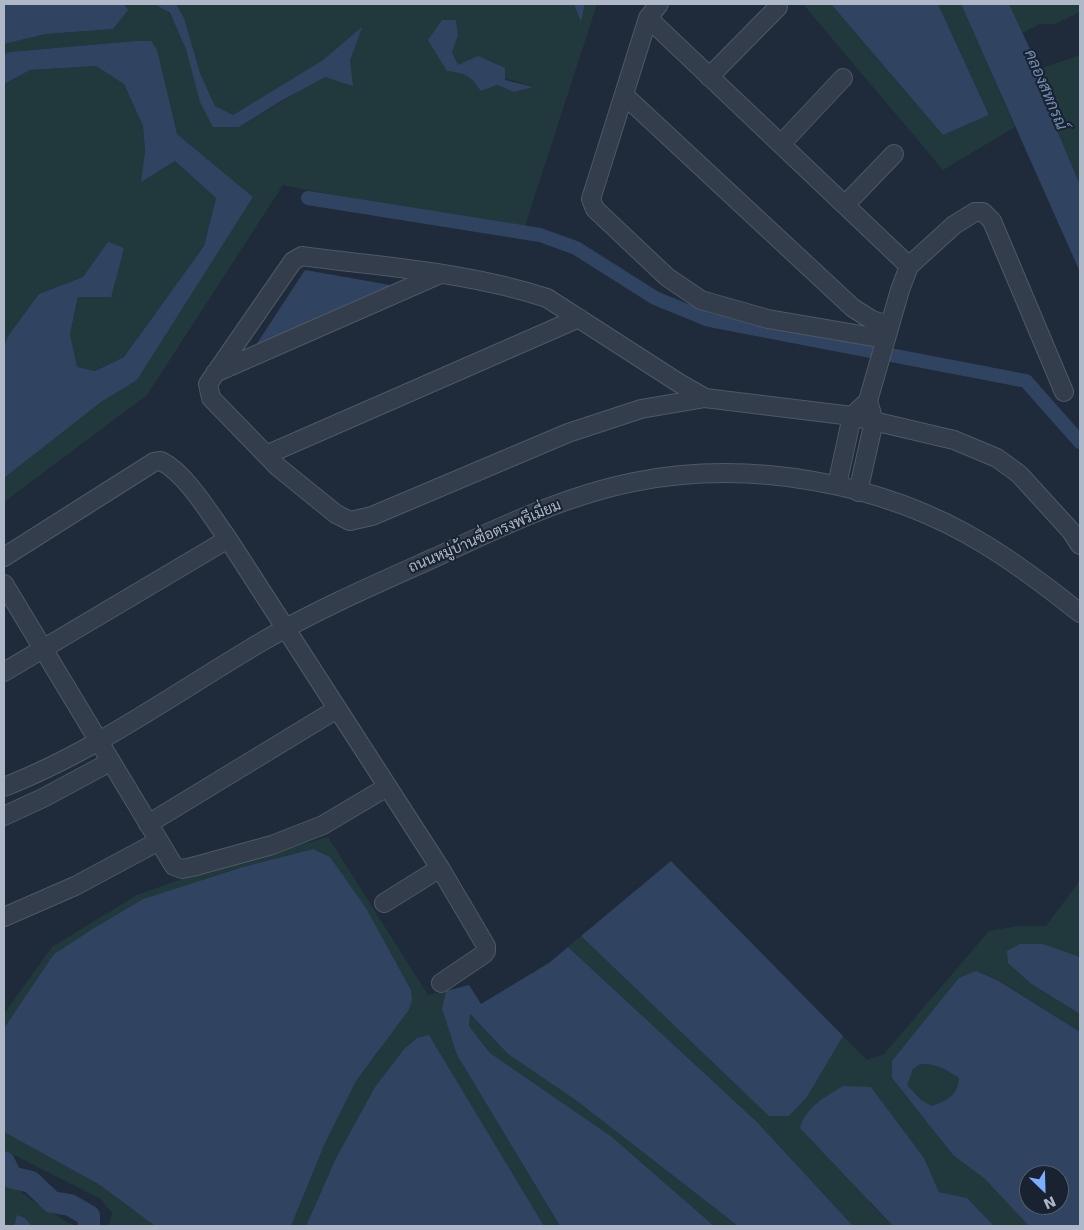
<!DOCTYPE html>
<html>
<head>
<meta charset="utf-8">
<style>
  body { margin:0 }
  #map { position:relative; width:1084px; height:1230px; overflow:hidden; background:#1f2b3b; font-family:"DejaVu Sans",sans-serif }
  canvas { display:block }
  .frame { position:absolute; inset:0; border:5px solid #aeb8c8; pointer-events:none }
  .north { position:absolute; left:1019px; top:1165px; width:50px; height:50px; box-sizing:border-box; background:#192230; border:1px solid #555e6d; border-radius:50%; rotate:156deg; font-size:14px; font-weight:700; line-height:20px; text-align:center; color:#aeb8c8 }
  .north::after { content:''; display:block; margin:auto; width:18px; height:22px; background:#7cadff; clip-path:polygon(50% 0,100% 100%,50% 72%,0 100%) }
</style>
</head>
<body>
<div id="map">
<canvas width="1084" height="1230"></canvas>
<div class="frame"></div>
<div class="north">N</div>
</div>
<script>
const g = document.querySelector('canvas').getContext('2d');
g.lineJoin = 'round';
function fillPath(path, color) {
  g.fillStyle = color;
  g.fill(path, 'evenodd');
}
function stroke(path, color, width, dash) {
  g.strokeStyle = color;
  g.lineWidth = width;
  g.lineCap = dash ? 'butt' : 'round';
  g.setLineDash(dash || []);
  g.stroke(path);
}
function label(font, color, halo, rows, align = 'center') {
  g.font = font + ' "DejaVu Sans",Sarabun,sans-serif';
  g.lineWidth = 4;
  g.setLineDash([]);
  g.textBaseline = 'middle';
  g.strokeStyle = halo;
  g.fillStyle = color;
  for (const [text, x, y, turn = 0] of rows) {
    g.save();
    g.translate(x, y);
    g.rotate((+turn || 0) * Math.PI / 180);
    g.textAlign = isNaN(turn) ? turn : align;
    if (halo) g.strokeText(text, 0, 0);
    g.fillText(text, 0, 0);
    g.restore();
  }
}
fillPath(new Path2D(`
  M124 4C133 4 146 1 155 4 182 11 194 78 200 102L239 127 350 61 361 28 323 60 233 115 215 106 200 73 184 18 176 4H574L581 22 585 4H597L523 232 283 185 147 395 4 502V478L101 402 137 380 253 197 177 134 169 102 136 41 9 52 4 55V44L46 34 113 29 127 10ZM442 20 456 21 458 35 452 52 458 65 532 86 514 92 497 85 482 91C470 75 467 74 447 71Z
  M803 4H831L943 135 989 115 938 4H961L1015 127 943 170Z
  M1009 4H1080V12L1055 24H1040L1022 33Z
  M1080 55V185L1036 80 1042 75 1039 69Z
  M96 66 124 84 143 126 145 151 142 181 175 161 216 198 204 246 124 357 94 371 77 367 70 334 83 277 39 294 8 336 4 347V84L30 70Z
  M328 837 428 995 446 991 442 1009 457 1055 560 1226H544L429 1035 417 1038 404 1049 375 1087 336 1158 306 1226H291L325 1143 356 1081 379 1051 411 990 366 908 330 857 313 849 243 867 143 899 94 928 54 954 4 1028V1014L52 947 137 895 176 881Z
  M1080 880V957L1043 944 1008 963 1030 983 1080 1014V1032L1000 981 976 971 892 1078 953 1155 985 1179 1029 1226H994L967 1198 939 1192 924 1158 871 1087 869 1202 893 1226H853L757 1122 568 947 581 936 769 1115 789 1116 807 1097 843 1036 867 1060 884 1054 989 931 1018 926H1046Z
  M469 1014 508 1054 577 1101 738 1226H714L612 1137 490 1053 469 1026Z
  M920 1064C936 1064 947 1070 960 1078 958 1096 947 1100 932 1106L921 1100 906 1085 913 1069Z
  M4 1132 100 1185 155 1226H109L112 1213 101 1199 4 1150Z
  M4 1179 33 1201 74 1226H32L25 1218 17 1216 14 1226H4Z`), '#21393c');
fillPath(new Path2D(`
  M4 4H124L128 10 113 29 46 34 4 44Z
  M155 4H176L184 18 200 73 215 106 233 115 323 60 362 27 350 61 353 86 325 77 281 101 239 127H213L200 102 186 49 170 13Z
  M574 4H585L581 22Z
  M831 4H938L989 115 943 135Z
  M961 4H1009L1042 75 1036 80 1080 185V272Z
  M442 20H456L458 35 452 52 458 65 478 56 505 68V80L533 87 514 92 497 85 481 91C470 75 467 74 447 71L428 40Z
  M136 41H151L157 50 177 134 253 197 137 380 101 402 4 478V347L8 336 39 294 83 277 108 242 124 248 111 297H78L70 334 77 367 95 371 124 357 204 246 216 198 175 161 141 182 145 151 143 126 124 84 96 66 30 70 4 84V55L9 52Z
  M305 270 407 288 252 351Z
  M313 849 330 857 366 908 411 990 412 1001 408 1011 356 1081 325 1143 291 1226H155L100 1185 4 1132V1028L54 954 94 928 143 899 243 867Z
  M671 861 843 1036 807 1097 789 1116H769L581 936Z
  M1020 944H1043L1080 957V1014L1030 983 1008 963 1007 951Z
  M568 947 757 1122 853 1226H738L577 1101 508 1054 470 1014 469 1026 490 1053 612 1137 714 1226H560L457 1055 442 1009 446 991 469 985 481 1004 549 963Z
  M976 971 999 981 1080 1032V1226H1029L985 1179 953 1155 892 1078V1061L959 978ZM920 1064C936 1063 947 1070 959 1078 958 1096 947 1100 932 1106L921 1100 907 1085 913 1069ZM1029 1175H1059V1205H1029Z
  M429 1035 544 1226H306L336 1158 375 1087 404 1049 417 1038Z
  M843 1086 871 1087 924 1158 939 1192 967 1198 994 1226H893L800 1128C806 1107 825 1097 843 1086Z
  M17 1215 25 1218 32 1226H14Z`), '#304462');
stroke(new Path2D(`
  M308 198 540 235 576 248 655 298 709 320 1026 381 1080 442`), '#304462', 14);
stroke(new Path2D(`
  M4 1162 11 1177 31 1182 52 1202 70 1205 89 1216V1226`), '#304462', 22);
const minor = new Path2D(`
  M659 4 648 18 591 199 595 209 667 277 701 300 768 319 885 339
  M648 18 909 266
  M709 77 778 7
  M624 95 853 308 872 320 889 325
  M782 143 843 78
  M845 205 894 154
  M215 373 438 275
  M705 398 679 383 547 298C469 272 383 267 302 256L293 261 208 384 211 398 278 467 336 514 350 521 372 516 568 433 641 409 705 398 852 416 954 440 997 458 1019 474 1071 531 1080 545
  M868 401 900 290 909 266 954 225 975 212H983L992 221 1064 392
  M266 455 579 318
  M837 485 852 416 868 401 874 421 858 492
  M4 557 154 462 161 461C187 474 211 516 228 539L440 868 486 946V951L484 954 441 983
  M4 584 174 866 182 869 192 867 272 845 323 825 387 787
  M4 672 228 539
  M4 787C96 751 178 691 263 641 318 609 376 584 434 558 498 528 564 496 634 482 749 459 883 482 984 544 1017 564 1050 589 1080 613
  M4 816 43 798 110 762
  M148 824 337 709
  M384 903 440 868
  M4 917 75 886 159 841`);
stroke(minor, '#4e5866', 20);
stroke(minor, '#333d4b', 18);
label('15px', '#aeb8c8', '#192230', [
  ["ถนนหมู่บ้านซื่อตรงพรีเมี่ยม",485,537,-23]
]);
label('italic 16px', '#748eb2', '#192230', [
  ["คลองสหกรณ์",1045,90,67]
]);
</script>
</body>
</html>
